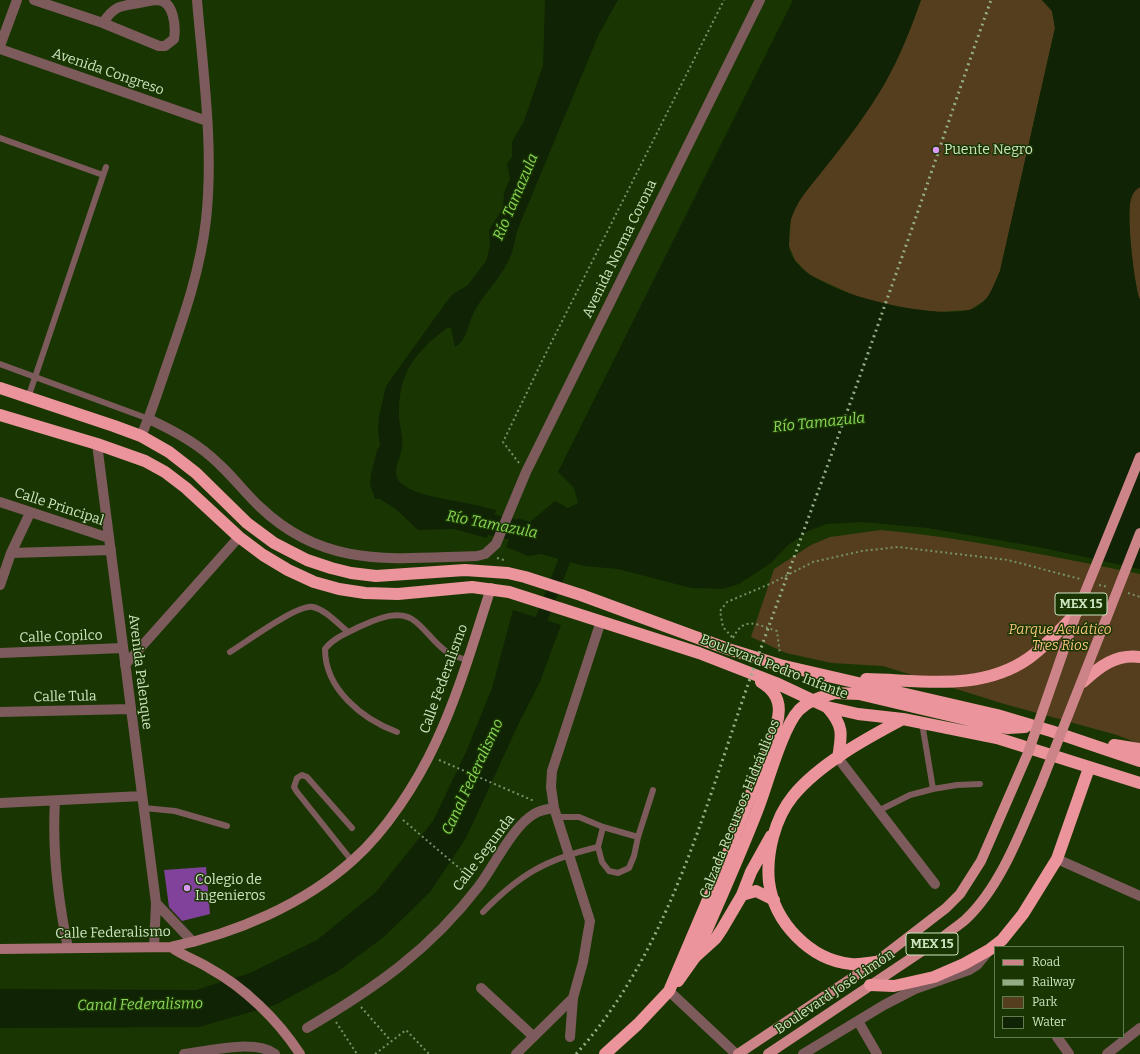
<!DOCTYPE html>
<html>
<head>
<meta charset="utf-8">
<style>
  body { margin:0 }
  #map { position:relative; width:1140px; height:1054px; overflow:hidden; background:#193602; font-family:Bitter,serif }
  canvas { display:block }
  .legend { position:absolute; left:994px; top:946px; width:130px; height:92px; box-sizing:border-box; background:#193602; border:1px solid #617c4e; margin:0; padding:5px 7px; list-style:none; font-size:12px; color:#cde4c1 }
  .legend li { display:flex; align-items:center; gap:8px; height:20px }
  .legend b { width:20px; border:1px solid #617c4e }
</style>
</head>
<body>
<div id="map">
<canvas width="1140" height="1054"></canvas>
<ul class="legend">
<li><b style="height:5px;background:#cc8489"></b>Road</li>
<li><b style="height:5px;background:#94ad84"></b>Railway</li>
<li><b style="height:11px;background:#553e1e"></b>Park</li>
<li><b style="height:11px;background:#102304"></b>Water</li>
</ul>
</div>
<script>
const g = document.querySelector('canvas').getContext('2d');
g.lineJoin = 'round';
function fillPath(path, color) {
  g.fillStyle = color;
  g.fill(path, 'evenodd');
}
function stroke(path, color, width, dash) {
  g.strokeStyle = color;
  g.lineWidth = width;
  g.lineCap = dash ? 'butt' : 'round';
  g.setLineDash(dash || []);
  g.stroke(path);
}
function label(font, color, halo, rows, align = 'center') {
  g.font = font + ' Bitter,serif';
  g.lineWidth = 3;
  g.setLineDash([]);
  g.textBaseline = 'middle';
  g.strokeStyle = halo;
  g.fillStyle = color;
  for (const [text, x, y, turn = 0] of rows) {
    g.save();
    g.translate(x, y);
    g.rotate((+turn || 0) * Math.PI / 180);
    g.textAlign = isNaN(turn) ? turn : align;
    if (halo) g.strokeText(text, 0, 0);
    g.fillText(text, 0, 0);
    g.restore();
  }
}
fillPath(new Path2D(`
  M921 0H1042L1052 11 1055 28 1000 271 988 298 970 310 937 312 898 307 855 296 808 274 795 260 789 246 791 218 800 199 837 152 885 83 907 37Z
  M1140 187V300C1134 284 1126 213 1131 199 1132 194 1136 189 1140 187Z
  M881 530C968 538 1054 557 1140 574V744L1117 735 1001 703 883 666 832 663 786 653 751 637 774 569 811 545 830 537Z`), '#553e1e');
fillPath(new Path2D(`
  M545 0H618L599 34 517 231C515 239 514 248 511 255 503 276 486 291 475 310 468 322 468 340 455 347L451 328H447C440 334 432 339 426 346 407 364 399 385 399 411 398 424 404 434 402 447 401 459 389 474 402 484 418 497 455 500 475 505 482 506 489 509 496 510L487 538 454 529 418 530 397 510 380 499H375L370 484 371 474 377 450 380 446 378 431 379 416 386 386 447 301 454 293 467 286 486 261 490 246 489 230 503 208 504 193 510 179 507 164 512 157V142L524 121 543 65Z
  M793 0H921C911 28 900 57 885 83 869 111 848 139 828 164 815 181 799 197 792 216 789 224 789 235 789 243 786 291 934 320 969 310 988 305 993 287 1000 271L1055 28 1052 11 1042 0H1140V187C1136 189 1132 194 1131 199 1126 213 1134 284 1140 300V569L1033 546 927 528 862 522 827 524 808 531 788 545 771 563 739 584 723 589 691 588 618 569 584 566 541 554 528 556 506 547 518 518 530 522 555 501 568 508 578 503 574 488 558 472Z
  M513 610 561 625 540 682 519 723 466 838 430 892 385 936 337 972 275 1005 199 1027 0 1028V989L196 990 250 973 317 940 376 892 433 821 466 752 492 688Z`), '#102304');
stroke(new Path2D(`
  M536 633 570 546`), '#102304', 12);
stroke(new Path2D(`
  M463 518 540 536`), '#102304', 21);
fillPath(new Path2D(`
  M206 867 210 914 182 921 169 907 164 870Z`), '#80429a');
stroke(new Path2D(`
  M519 463 503 442 543 359 724 0
  M497 558 504 560V562
  M1099 585 1108 587
  M1128 593 1140 597
  M732 637 723 627 720 611 727 602 772 583 813 562 862 551 898 547 1008 560 1080 579
  M733 638C744 615 757 625 777 631L780 654
  M439 760 534 801
  M403 820 471 878
  M361 1007 391 1041
  M336 1022 357 1054
  M375 1054 406 1030 429 1054`), '#779166', 2, [2, 3]);
stroke(new Path2D(`
  M0 138 103 175
  M0 364 149 419
  M28 398 106 167
  M230 652C245 643 297 604 313 607 326 610 338 624 348 632
  M397 732C362 719 325 689 325 649 333 638 349 632 361 626 377 619 400 608 416 622 427 631 435 644 447 652 454 656 460 659 467 659
  M933 789 957 785 980 784
  M144 808 175 811 227 826
  M880 810 910 795 933 789 922 723
  M603 827 638 837
  M352 828 307 777 302 775 297 778 294 787 297 792 352 861
  M598 847 602 862 609 871 618 873 629 868 634 856 638 837 653 790
  M483 912C519 875 546 859 598 847L603 827 579 817H557`), '#7d5a5c', 6);
stroke(new Path2D(`
  M34 0 103 23 159 46H165L174 39C176 27 174 1 158 0 152 0 145 2 139 3 120 6 114 6 103 23
  M0 46 17 0
  M0 49 207 121
  M149 419C176 432 199 444 220 465 234 478 246 494 260 507 326 570 395 558 477 556L485 554 496 544 526 472 760 0
  M141 436C151 414 158 391 166 368 183 319 200 272 206 220 214 147 203 72 197 0
  M97 444 156 903 154 947
  M0 502 109 538
  M11 553 111 550
  M0 585 11 553 30 513
  M0 653 123 648
  M125 665 239 537
  M0 712 131 709
  M838 758 935 884
  M55 801C52 850 58 900 68 948
  M0 803 142 796
  M1057 859 1140 896
  M156 903 193 942
  M481 988 533 1036
  M669 991 736 1054
  M858 1021 877 1054
  M307 1028C375 988 430 950 479 886 494 866 513 826 534 814 540 810 547 809 554 808
  M570 1037 573 998 583 962 590 921 554 808 551 787 552 771 601 621
  M1057 1037 1069 1054
  M184 1054C208 1051 255 1039 275 1054
  M516 1054 573 998
  M803 1054 884 1005 915 989 969 970 977 965 987 953
  M1107 1054 1140 1028`), '#7d5a5c', 10);
stroke(new Path2D(`
  M171 947C183 956 196 960 209 968 244 987 278 1020 300 1054
  M0 949 171 947C236 933 303 905 353 860 386 831 417 783 436 742 459 693 474 640 491 588`), '#aa7276', 10);
stroke(new Path2D(`
  M738 1054 876 962 946 908 960 894 981 861 1028 753
  M768 1054 943 937C950 931 958 926 965 920 1001 887 1022 828 1041 784`), '#cc8489', 10);
stroke(new Path2D(`
  M0 388 114 426 141 436 169 452 196 473 247 523 274 543 307 560 331 568 351 573 376 576 465 570 508 573 525 577 581 595 728 649 780 665 997 715 1051 731 1140 761
  M0 415 97 444 145 461 165 472 186 488 239 537 263 555 288 570 314 582 339 589 365 593 398 594 472 587 509 592 699 653 776 683 827 707 858 714 903 719 997 738 1140 783
  M866 679C922 680 981 692 1029 658 1047 645 1062 628 1077 612
  M1083 682C1100 666 1116 654 1140 657
  M835 693 859 694 986 724 1008 728 1025 727
  M827 707C844 726 842 734 838 758
  M1114 745 1140 749
  M742 895 756 891 774 900
  M876 962C868 963 859 965 851 964 810 960 774 922 769 882 766 853 775 818 793 796 819 764 867 738 903 719
  M678 981 695 957 716 938 722 929 742 895 751 872 771 836
  M870 985 894 986 934 977 964 964 989 950 1002 940 1023 914 1057 859 1089 768
  M605 1054 638 1024 669 991 730 848 768 750C777 724 790 699 761 682`), '#eb949b', 12);
stroke(new Path2D(`
  M576 1054C672 949 708 794 756 662 799 542 844 423 886 302 922 202 955 101 991 0`), '#94ad84', 3, [2, 4]);
stroke(new Path2D(`
  M1028 753 1077 612 1140 457
  M1041 784 1140 533`), '#cc8489', 10);
stroke(new Path2D(`
  M695 957C716 908 738 860 757 811 767 786 782 728 799 710 809 700 822 697 835 693`), '#eb949b', 12);
for (const [x, y, r, color] of [
  [936,150,4,"#da9af6"],
  [187,888,4,"#da9af6"]
]) {
  const dot = new Path2D();
  dot.arc(x, y, r, 0, 2 * Math.PI);
  g.fillStyle = color;
  g.fill(dot);
  stroke(dot, '#193602', 1.5);
}
for (const [x, y, w] of [
  [1081,604,52],
  [932,944,52]
]) {
  const box = new Path2D();
  box.roundRect(x - w / 2, y - 11, w, 22, 3);
  g.fillStyle = '#193602';
  g.fill(box);
  stroke(box, '#cde4c1', 1);
}
label('bold 13px', '#cde4c1', null, [
  ["MEX 15",1081,604],
  ["MEX 15",932,944]
]);
label('14px', '#cde4c1', '#193602', [
  ["Avenida Congreso",108,72,19],
  ["Avenida Norma Corona",620,249,-64],
  ["Calle Principal",59,507,18],
  ["Calle Copilco",61,637,-2],
  ["Boulevard Pedro Infante",774,667,21],
  ["Avenida Palenque",140,672,83],
  ["Calle Federalismo",444,679,-70],
  ["Calle Tula",65,697,-1],
  ["Calzada Recursos Hidráulicos",740,809,-68],
  ["Calle Segunda",484,853,-53],
  ["Calle Federalismo",113,933,-1],
  ["Boulevard José Limón",835,992,-34]
]);
label('14px', '#cde4c1', '#193602', [
  ["Puente Negro",944,150],
  ["Colegio de",195,880],
  ["Ingenieros",195,896]
], 'left');
label('italic 14px', '#f4c179', '#193602', [
  ["Parque Acuático",1060,630],
  ["Tres Rios",1060,646]
]);
label('italic 15px', '#8ad758', '#193602', [
  ["Río Tamazula",516,197,-67],
  ["Río Tamazula",819,423,-6],
  ["Río Tamazula",492,525,11],
  ["Canal Federalismo",473,777,-65],
  ["Canal Federalismo",140,1005,-1]
]);
</script>
</body>
</html>
